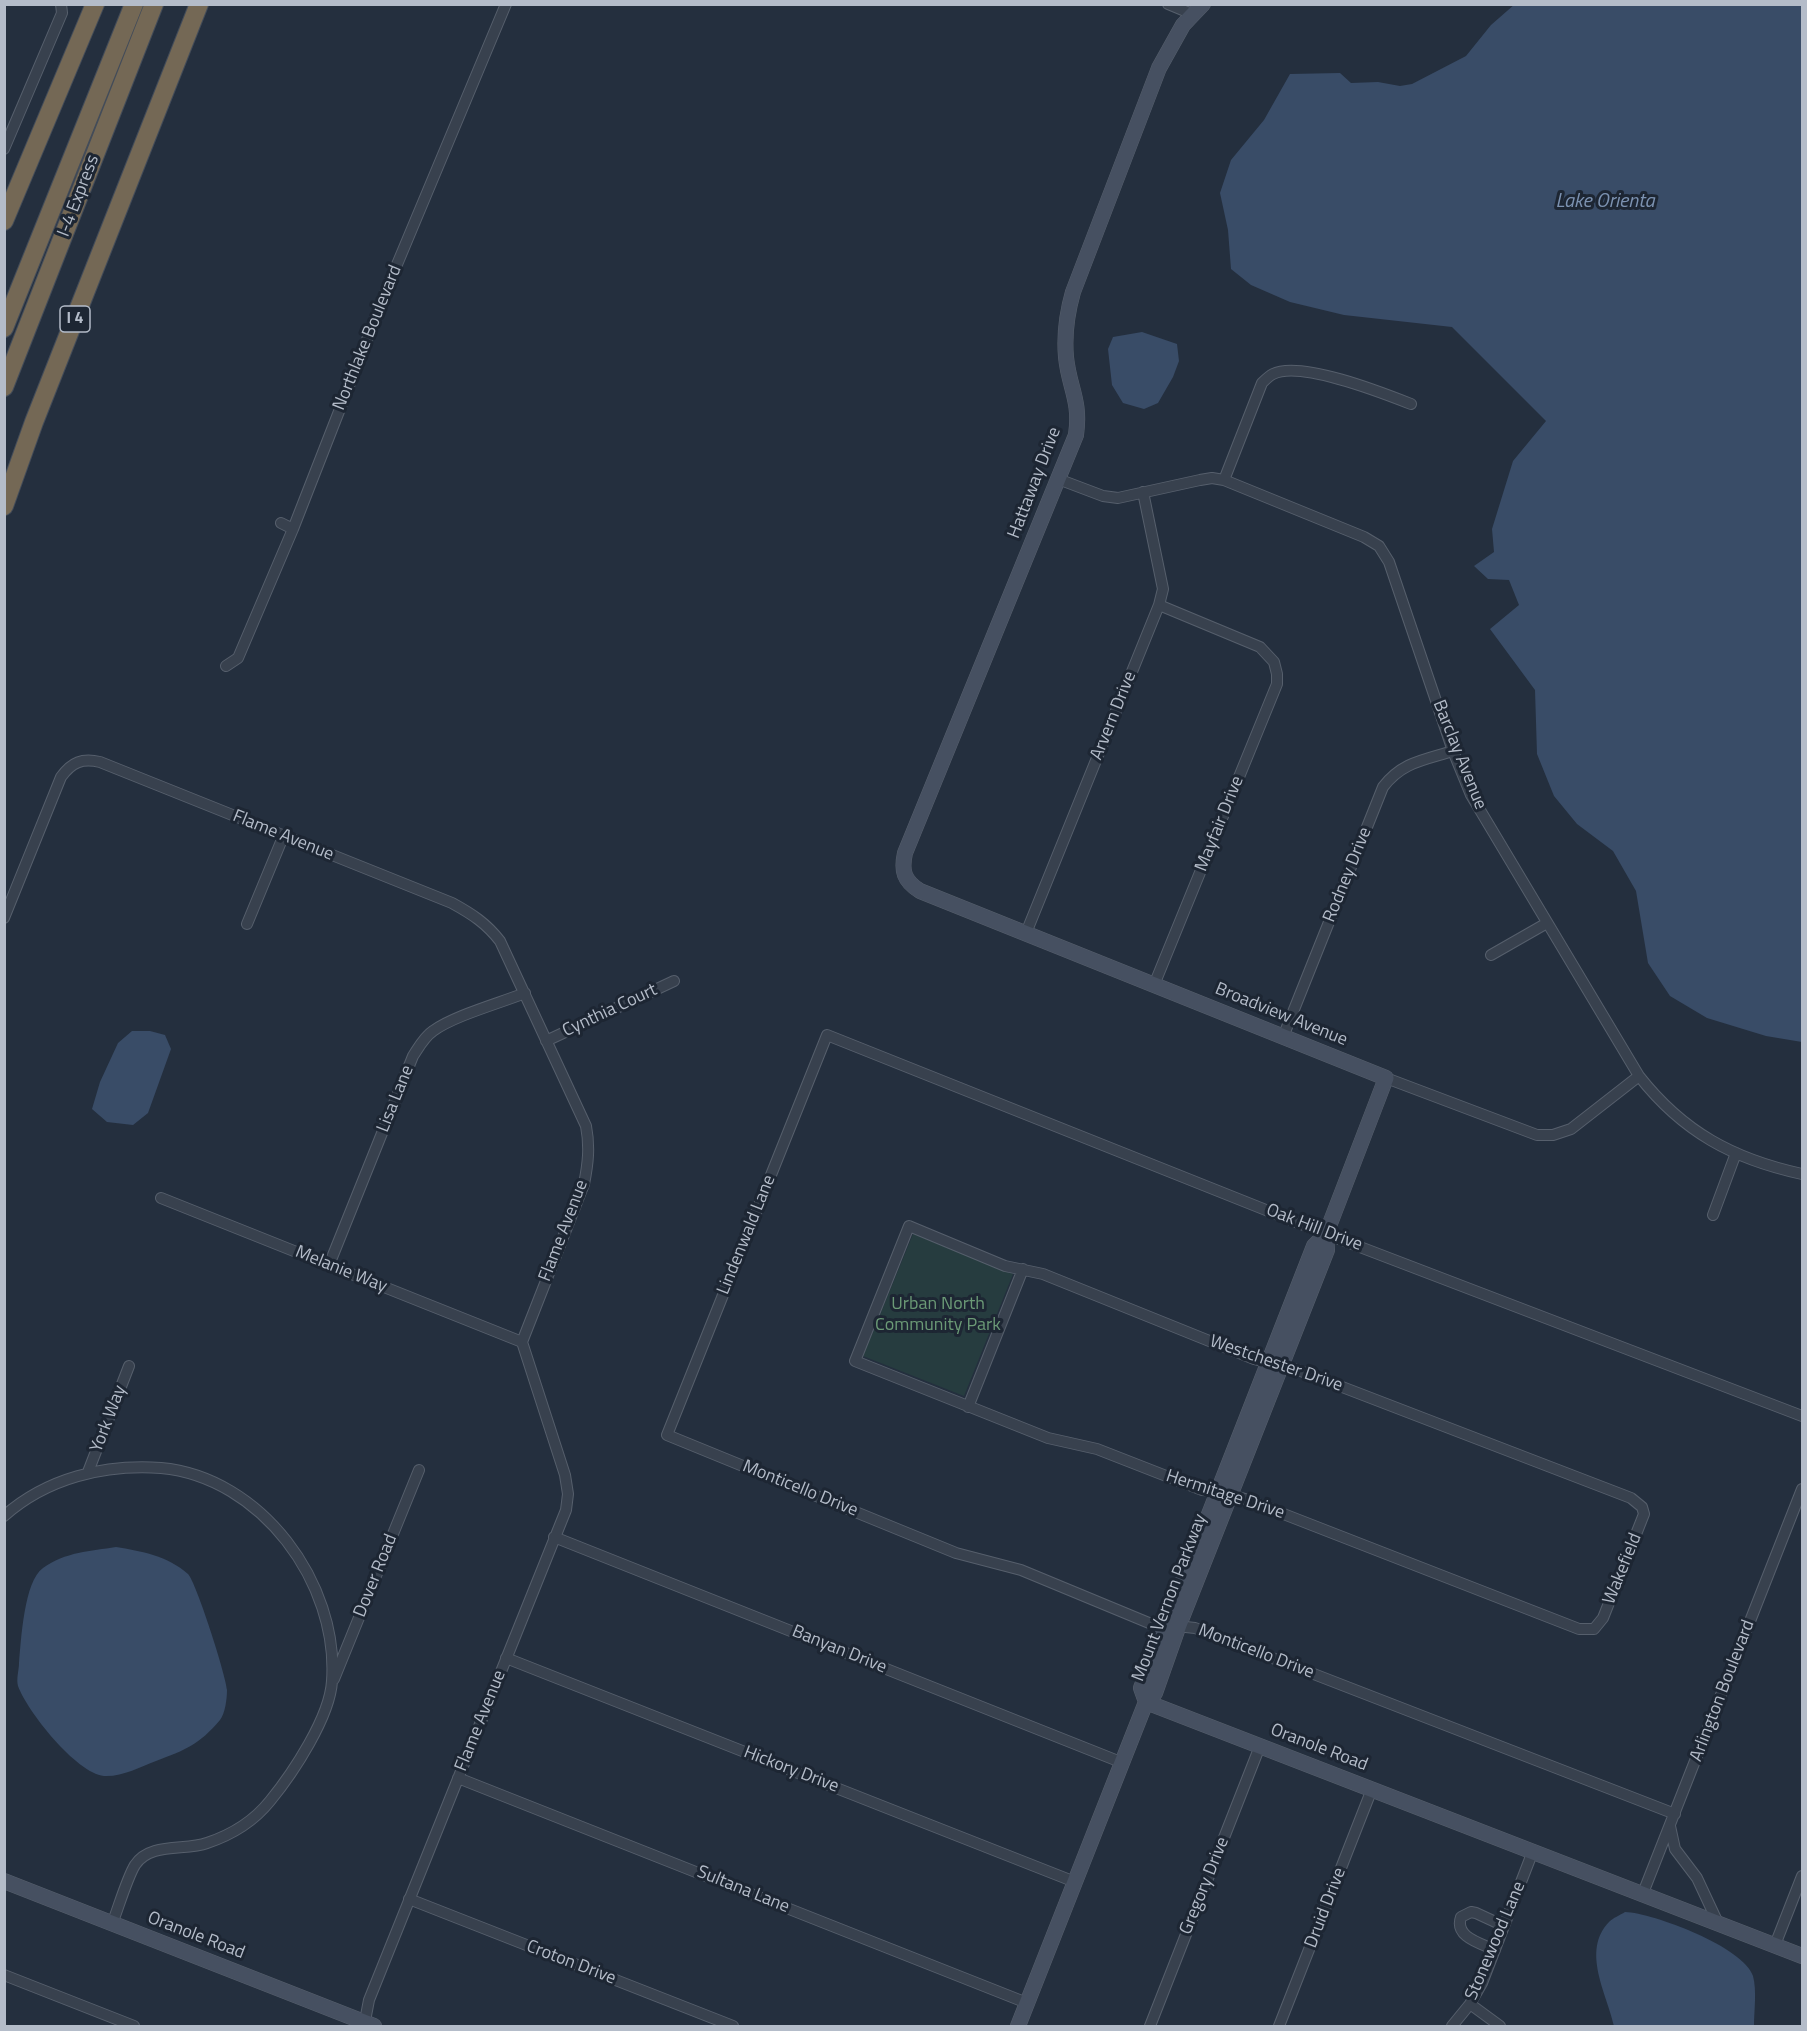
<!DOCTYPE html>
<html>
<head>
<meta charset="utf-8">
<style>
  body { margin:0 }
  #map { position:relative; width:1807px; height:2031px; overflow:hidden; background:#242f3e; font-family:"Titillium Web",sans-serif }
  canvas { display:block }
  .frame { position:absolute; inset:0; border:6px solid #b4bcc9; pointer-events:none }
</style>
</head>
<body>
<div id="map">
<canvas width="1807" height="2031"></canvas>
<div class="frame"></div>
</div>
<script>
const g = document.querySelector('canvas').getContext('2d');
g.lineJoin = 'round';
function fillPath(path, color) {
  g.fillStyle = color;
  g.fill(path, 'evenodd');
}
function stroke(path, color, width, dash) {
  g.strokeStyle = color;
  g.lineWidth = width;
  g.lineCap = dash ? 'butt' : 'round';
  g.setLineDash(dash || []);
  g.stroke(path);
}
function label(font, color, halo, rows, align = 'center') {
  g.font = font + ' "Titillium Web",sans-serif';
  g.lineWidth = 6;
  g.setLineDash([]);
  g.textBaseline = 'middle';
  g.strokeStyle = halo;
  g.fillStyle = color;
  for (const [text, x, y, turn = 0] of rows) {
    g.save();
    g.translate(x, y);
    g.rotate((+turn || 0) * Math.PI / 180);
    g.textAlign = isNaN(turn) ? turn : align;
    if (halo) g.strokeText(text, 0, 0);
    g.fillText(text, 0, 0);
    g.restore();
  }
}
fillPath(new Path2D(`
  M913 1234 1013 1274 964 1396 863 1356Z`), '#263c3f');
fillPath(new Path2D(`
  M1515 4 1802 5V1042L1766 1036 1707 1018 1670 996 1648 963 1636 891 1613 851 1577 824 1554 796 1537 754 1535 690 1490 629 1519 605 1509 580 1488 579 1474 566 1494 552 1492 529 1513 461 1546 421 1452 327 1344 315 1290 302 1251 285 1231 269 1228 230 1220 193 1231 160 1264 120 1290 74 1340 73 1351 83 1378 82 1400 86 1412 84 1466 56 1491 25Z
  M1142 332 1177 344 1179 361 1173 377 1158 403 1144 409 1123 403 1112 385 1108 349 1113 337Z
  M132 1031H150L165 1035 171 1049 148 1113 133 1125 107 1122 92 1109 100 1082 118 1043Z
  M116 1547C141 1551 168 1556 188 1574 196 1582 226 1675 227 1690 227 1699 225 1714 220 1720 199 1745 185 1750 156 1761 140 1767 122 1777 104 1776 76 1773 27 1711 18 1686 16 1679 19 1670 19 1663 21 1641 24 1581 43 1568 65 1552 91 1551 116 1547Z
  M1625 1912C1653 1913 1744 1947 1753 1976 1757 1991 1754 2011 1754 2026H1614C1607 1994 1581 1951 1609 1922 1613 1918 1620 1915 1625 1912Z`), '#394c67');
const street = new Path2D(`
  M1168 4 1192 14
  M4 149 62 13 61 4
  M1058 479 1103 496 1118 498 1200 480 1212 478 1224 480 1364 537 1379 546 1389 562 1453 751 1471 795 1639 1076C1683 1132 1733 1159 1802 1174
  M1224 480 1262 383C1265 380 1269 376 1273 374 1300 360 1383 393 1411 404
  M281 523 293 529
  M226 666 238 658 293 529 388 286 506 4
  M4 918 61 777C72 762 82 758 100 762L452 903C472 914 486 923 500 941L586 1126C590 1147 588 1164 584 1184L522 1342 565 1475 568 1494 566 1510 369 2000 364 2026
  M247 924 283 837
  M1026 933 1159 605 1163 589 1143 492
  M1491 955 1547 923
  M1154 985 1277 684V674L1274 662 1260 647 1159 605
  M1283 1037 1383 787C1402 762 1424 760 1453 751
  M546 1041 674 981
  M1386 1078 1537 1135H1553L1571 1129 1639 1076
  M161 1198 522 1342
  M1713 1215 1736 1153
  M909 1226 1005 1266 1043 1274 1254 1359 1298 1370 1631 1498 1642 1507 1644 1514 1603 1618 1594 1629H1579L1245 1499 1217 1491 1202 1490 1097 1449 1048 1438 855 1361Z
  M329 1265 413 1056C419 1047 424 1037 433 1031 453 1016 500 1003 525 993
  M968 1407 1023 1269
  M88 1472 129 1366
  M4 1516C47 1478 104 1464 161 1468 261 1477 339 1583 332 1681 330 1717 293 1773 270 1801 254 1821 231 1835 207 1843 185 1851 150 1842 135 1865 127 1878 118 1909 112 1924
  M554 1537 1123 1763
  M506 1658 1075 1882
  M334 1679 419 1470
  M458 1778 1027 2003
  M1675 1814 1195 1628 1149 1623 1021 1570 956 1553 667 1435 827 1035 1326 1234 1802 1416
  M1670 1826 1675 1849 1697 1878 1718 1923
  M1643 1893 1802 1489
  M409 1899 733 2026
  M1775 1945 1802 1876
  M1495 1950C1480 1943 1454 1937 1461 1917L1471 1912 1476 1913 1504 1926
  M4 1975 134 2026
  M1470 2004 1500 2026
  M1150 2026 1260 1746
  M1279 2026 1372 1789
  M1452 2026 1470 2004 1482 1983 1533 1851`);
const secondary = new Path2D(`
  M1146 1702 1141 1688 1314 1246 1326 1234 1386 1078 920 891C904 881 901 871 905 853L1076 435C1081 400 1069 388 1066 357 1064 334 1067 313 1073 292L1159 68 1183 25 1203 4
  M1146 1702 1802 1956
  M4 1881 374 2026
  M1018 2026 1146 1702 1155 1693 1179 1625 1327 1250 1326 1234`);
const highway = new Path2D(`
  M4 221 95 4
  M4 328 134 4
  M4 387 154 4
  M4 506 34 422 199 4`);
stroke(street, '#565f6c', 12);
stroke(secondary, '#565f6c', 16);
stroke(highway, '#434c59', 20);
stroke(street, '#38414e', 10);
stroke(secondary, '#465061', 15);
stroke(highway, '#746855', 18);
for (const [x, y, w] of [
  [75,319,30]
]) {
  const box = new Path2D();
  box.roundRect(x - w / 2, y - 13, w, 26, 4.5);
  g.fillStyle = '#1d2633';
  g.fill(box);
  stroke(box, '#b4bcc9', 1.5);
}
label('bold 16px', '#b4bcc9', null, [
  ["I 4",75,319]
]);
label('18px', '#b4bcc9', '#1d2633', [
  ["I-4 Express",79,196,-69],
  ["Northlake Boulevard",368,338,-68],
  ["Hattaway Drive",1035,483,-69],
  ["Arvern Drive",1114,716,-68],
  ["Barclay Avenue",1459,755,68],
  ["Mayfair Drive",1220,824,-68],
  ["Flame Avenue",283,836,22],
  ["Rodney Drive",1348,875,-68],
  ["Cynthia Court",610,1011,-25],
  ["Broadview Avenue",1281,1015,22],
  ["Lisa Lane",396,1099,-68],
  ["Oak Hill Drive",1314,1228,21],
  ["Flame Avenue",564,1231,-69],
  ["Lindenwald Lane",747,1235,-68],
  ["Melanie Way",341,1270,22],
  ["Westchester Drive",1276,1364,19],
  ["York Way",109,1419,-69],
  ["Monticello Drive",800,1489,22],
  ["Hermitage Drive",1225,1495,18],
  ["Wakefield",1623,1569,-68],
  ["Dover Road",376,1576,-68],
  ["Mount Vernon Parkway",1170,1598,-69],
  ["Banyan Drive",839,1650,22],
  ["Monticello Drive",1256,1652,21],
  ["Arlington Boulevard",1723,1691,-69],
  ["Flame Avenue",481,1721,-68],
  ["Oranole Road",1319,1748,21],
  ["Hickory Drive",791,1770,21],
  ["Gregory Drive",1205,1886,-68],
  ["Sultana Lane",743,1890,22],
  ["Druid Drive",1326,1908,-69],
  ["Oranole Road",196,1936,21],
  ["Stonewood Lane",1496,1941,-67],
  ["Croton Drive",571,1963,21]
]);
label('18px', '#6b9a76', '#1d2633', [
  ["Urban North",938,1305],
  ["Community Park",938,1326]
]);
label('italic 20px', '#7c92b1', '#1d2633', [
  ["Lake Orienta",1605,202]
]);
</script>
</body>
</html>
